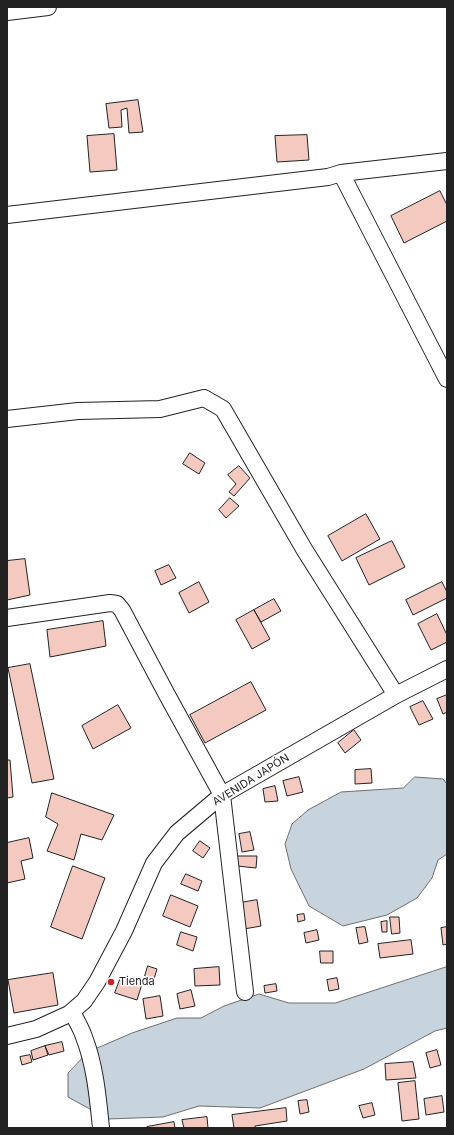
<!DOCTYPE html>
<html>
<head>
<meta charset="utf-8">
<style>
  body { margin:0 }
  #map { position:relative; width:454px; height:1135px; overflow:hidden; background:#fff; font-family:Inter,sans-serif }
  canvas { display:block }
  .frame { position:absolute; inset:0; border:8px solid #222; pointer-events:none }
</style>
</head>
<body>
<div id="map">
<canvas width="454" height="1135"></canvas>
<div class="frame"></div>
</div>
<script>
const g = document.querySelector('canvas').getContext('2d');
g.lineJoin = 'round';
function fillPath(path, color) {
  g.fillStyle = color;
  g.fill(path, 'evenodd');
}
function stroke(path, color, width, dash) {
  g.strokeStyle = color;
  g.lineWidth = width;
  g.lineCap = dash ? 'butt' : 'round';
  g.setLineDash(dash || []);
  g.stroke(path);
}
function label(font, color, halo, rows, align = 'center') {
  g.font = font + ' Inter,sans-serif';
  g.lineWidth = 3;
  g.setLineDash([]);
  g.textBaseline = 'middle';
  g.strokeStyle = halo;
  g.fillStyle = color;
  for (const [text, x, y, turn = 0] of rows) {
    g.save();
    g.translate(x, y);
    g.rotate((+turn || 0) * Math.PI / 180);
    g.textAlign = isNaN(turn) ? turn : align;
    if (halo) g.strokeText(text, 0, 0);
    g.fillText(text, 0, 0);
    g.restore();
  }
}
const water = new Path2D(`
  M415 777 443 779 447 784V854L438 860 432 878 417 898 387 915 343 926 309 906 291 869 285 844 292 824 308 810 341 792 403 788Z
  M447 967V1028L435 1031 364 1069 260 1108 199 1106 163 1117 108 1119 68 1097V1073L88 1052 132 1033 177 1018H201L224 1006 259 994 289 1003H335Z`);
fillPath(water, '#c7d3dd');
stroke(water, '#6f6f6f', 1);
const building = new Path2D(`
  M138 100 143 132 129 133 127 108 121 110 122 127 109 128 106 104Z
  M114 134 117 170 90 172 87 136Z
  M307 135 309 160 277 162 275 136Z
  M440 191 447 205V221L404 243 391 216Z
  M190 453 205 463 199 474 183 464Z
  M239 466 250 478 234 496 229 492 236 484 228 475Z
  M230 498 239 506 226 518 219 510Z
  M366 514 380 539 342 561 328 536Z
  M392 541 405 567 369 585 356 558Z
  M25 559 30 595 7 600V561Z
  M169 565 176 578 161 585 155 571Z
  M199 582 209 602 189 613 179 593Z
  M442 582 447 592V598L413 615 406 600Z
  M274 599 281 611 261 622 254 610Z
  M254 610 270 639 252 649 236 620Z
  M437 614 447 635V642L431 650 418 624Z
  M103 621 106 646 50 657 47 630Z
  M30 664 54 779 32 783 8 668Z
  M251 682 266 710 205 743 190 715Z
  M447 695V712L443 714 437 699Z
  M423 701 433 719 419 725 410 707Z
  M118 705 131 728 93 749 82 726Z
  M354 730 361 740 345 753 338 743Z
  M7 760H10L13 797 7 798Z
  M371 769 372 783 355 784V770Z
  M299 777 303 792 287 796 283 781Z
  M275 786 278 801 265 802 263 789Z
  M52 793 114 815 102 840 81 834 74 860 47 851 58 824 46 817Z
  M250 832 254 850 242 852 239 834Z
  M29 838 33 858 21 861 25 879 7 883V843Z
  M200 841 210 848 203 858 193 851Z
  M238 856H257L256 868 237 866Z
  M73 866 105 878 82 939 51 927Z
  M186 874 202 881 198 891 181 884Z
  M171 895 198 906 190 927 163 916Z
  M257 900 261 926 244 929 240 903Z
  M304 914 305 920 298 922 297 915Z
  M390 917H399L400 933 392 934Z
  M387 921V932H382L381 922Z
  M365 927 368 942 359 944 356 928Z
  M447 927V944L443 945 441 928Z
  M317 930 319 940 306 943 304 933Z
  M181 932 197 937 193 951 177 945Z
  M411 940 413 954 380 958 378 944Z
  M320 951H333V963H321Z
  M148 966 157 969 154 979 145 976Z
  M219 967 220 985 195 986 194 969Z
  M53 973 58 1005 14 1013 8 980Z
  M121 977 142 984 137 1000 115 993Z
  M337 978 339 989 329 991 327 980Z
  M276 984 277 991 265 993 264 986Z
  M191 990 195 1006 180 1009 177 994Z
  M160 996 163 1016 146 1019 143 999Z
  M62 1042 64 1051 49 1055 45 1046Z
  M45 1046 48 1055 33 1060 31 1051Z
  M437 1050 441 1065 430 1068 426 1053Z
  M30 1055 32 1062 22 1065 20 1057Z
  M413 1062 416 1078 386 1080 385 1064Z
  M415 1081 419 1119 402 1121 398 1083Z
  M442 1096 444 1112 426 1115 424 1099Z
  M307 1100 309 1112 300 1114 298 1101Z
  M372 1103 375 1115 363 1118 359 1106Z
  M286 1108 287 1121 255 1126V1128H234L232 1115Z
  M207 1117 208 1128H184L182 1120Z
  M174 1122 175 1128H147V1127Z`);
fillPath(building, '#f3c9c0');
stroke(building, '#222', 1);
const minor = new Path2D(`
  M7 12 48 7
  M341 173 447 379
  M7 215 328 177 341 173 447 161
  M7 419 78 411 160 409 204 398 223 409 304 549 396 695
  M7 618 110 603 117 604 122 610 166 693 222 795 245 992
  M72 1012C76 1020 81 1028 84 1037 95 1065 98 1098 101 1128
  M7 1036 36 1029 69 1014 84 1001 97 982 124 931 154 863 177 833 222 795 396 695 447 669`);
stroke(minor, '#222', 18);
stroke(minor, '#fff', 16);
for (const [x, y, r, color] of [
  [111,982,4,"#c62828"]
]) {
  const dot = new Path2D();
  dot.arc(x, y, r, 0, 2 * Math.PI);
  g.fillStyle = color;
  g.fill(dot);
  stroke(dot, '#fff', 1.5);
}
label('11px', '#222', '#fff', [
  ["AVENIDA JAPÓN",251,780,-32]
]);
label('11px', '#222', '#fff', [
  ["Tienda",119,982]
], 'left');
</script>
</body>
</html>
